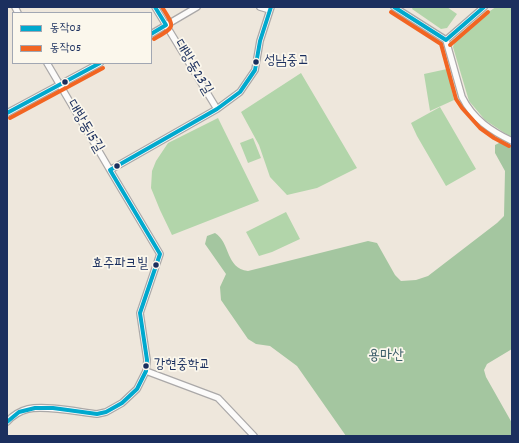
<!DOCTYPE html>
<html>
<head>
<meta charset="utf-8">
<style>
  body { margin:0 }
  #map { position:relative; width:519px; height:443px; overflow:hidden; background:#eee7dc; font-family:Dekko,"Poor Story",sans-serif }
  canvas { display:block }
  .frame { position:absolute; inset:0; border:8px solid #1b2f5e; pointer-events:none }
  .legend { position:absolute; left:12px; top:12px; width:140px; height:52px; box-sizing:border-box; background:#fbf7ec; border:1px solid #a1a7b3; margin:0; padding:5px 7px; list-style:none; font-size:12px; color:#1b2f5e }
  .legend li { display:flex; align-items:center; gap:8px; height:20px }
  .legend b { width:20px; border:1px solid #a1a7b3 }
</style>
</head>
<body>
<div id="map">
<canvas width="519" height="443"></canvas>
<div class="frame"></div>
<ul class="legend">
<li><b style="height:5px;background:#00a9ce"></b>동작03</li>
<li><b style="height:5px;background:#f26522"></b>동작05</li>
</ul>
</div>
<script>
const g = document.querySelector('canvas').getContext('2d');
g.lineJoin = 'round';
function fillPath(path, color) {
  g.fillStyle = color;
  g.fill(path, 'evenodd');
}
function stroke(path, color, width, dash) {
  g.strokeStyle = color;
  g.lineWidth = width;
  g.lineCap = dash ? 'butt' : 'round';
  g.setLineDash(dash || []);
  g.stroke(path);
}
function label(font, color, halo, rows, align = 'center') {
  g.font = font + ' Dekko,"Poor Story",sans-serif';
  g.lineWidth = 3.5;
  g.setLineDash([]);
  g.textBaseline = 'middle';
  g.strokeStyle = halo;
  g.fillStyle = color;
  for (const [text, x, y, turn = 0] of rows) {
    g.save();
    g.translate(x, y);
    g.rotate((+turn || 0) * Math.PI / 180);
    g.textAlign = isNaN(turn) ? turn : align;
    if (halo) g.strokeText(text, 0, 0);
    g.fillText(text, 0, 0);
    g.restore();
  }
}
fillPath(new Path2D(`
  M413 7H447L457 14 447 28 441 29 412 9Z
  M496 7H512V138L485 120 469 101 453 47C458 31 482 16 496 7Z
  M447 69 454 100 430 111 424 74Z
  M301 73 357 168 317 188 287 195 270 177 259 145 241 112Z
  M440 107 476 169 446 186 417 136 411 123Z
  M218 118 259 201 172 235 160 210 151 188 152 171 156 161 168 143Z
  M253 138 261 158 248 163 240 143Z
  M286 212 300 239 272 252 259 256 246 232Z`), '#b2d5aa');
fillPath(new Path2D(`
  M501 142 512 146V349L487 364 484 370 486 377 512 423V436H346L297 366 270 346 256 344 248 339 221 300 220 287 226 274 205 244 207 236 215 233C231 243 225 268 248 271L368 241 377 243 395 275 401 281 416 280 428 276 497 223 504 216 505 171 495 153V145Z`), '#a4c6a0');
const minor = new Path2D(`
  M15 7 18 13
  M155 7 217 109
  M260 7 270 10
  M394 7 446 40 462 97C473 119 491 131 512 141
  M151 34 197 7
  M446 40 484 7
  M47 63 110 170
  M7 113 100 63
  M146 371 218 398 254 436
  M7 422C12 416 20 411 28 409 45 405 79 412 97 414L106 412 122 403 137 389 146 371 147 360 140 313 160 254 110 170 217 109 240 92 255 70 260 41 271 7`);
stroke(minor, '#aaa8a8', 8);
stroke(minor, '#fcfbfa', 5.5);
stroke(new Path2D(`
  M394 7 446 40
  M151 34 166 25 155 7
  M446 40 484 7
  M7 113 100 63
  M7 422 19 412 35 408H53L97 414 106 412 122 403 137 389 146 371 147 360 140 313 160 254 110 170 217 109 240 92 255 70 260 41 271 7`), '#00a9ce', 4);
stroke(new Path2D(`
  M391 12 441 44 456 99 462 108 480 128 494 138 509 146
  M154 39C176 26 175 28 162 7
  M450 45 488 12
  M10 118 103 68`), '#f26522', 4);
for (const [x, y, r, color] of [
  [256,62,3.5,"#1b2f5e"],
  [65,82,3.5,"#1b2f5e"],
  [117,166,3.5,"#1b2f5e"],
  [156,265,3.5,"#1b2f5e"],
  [146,366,3.5,"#1b2f5e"]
]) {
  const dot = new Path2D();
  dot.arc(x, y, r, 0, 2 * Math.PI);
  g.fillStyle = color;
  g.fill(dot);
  stroke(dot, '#fbf7ec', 1.5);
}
label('14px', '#1b2f5e', '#fbf7ec', [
  ["성남중고",264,62],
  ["효주파크빌",148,265,"right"],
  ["강현중학교",154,366]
], 'left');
label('15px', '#1b2f5e', '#fbf7ec', [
  ["대방동23길",192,68,59],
  ["대방동15길",84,127,59]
]);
label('15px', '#3a5c68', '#fbf7ec', [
  ["용마산",386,357]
]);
</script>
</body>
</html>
